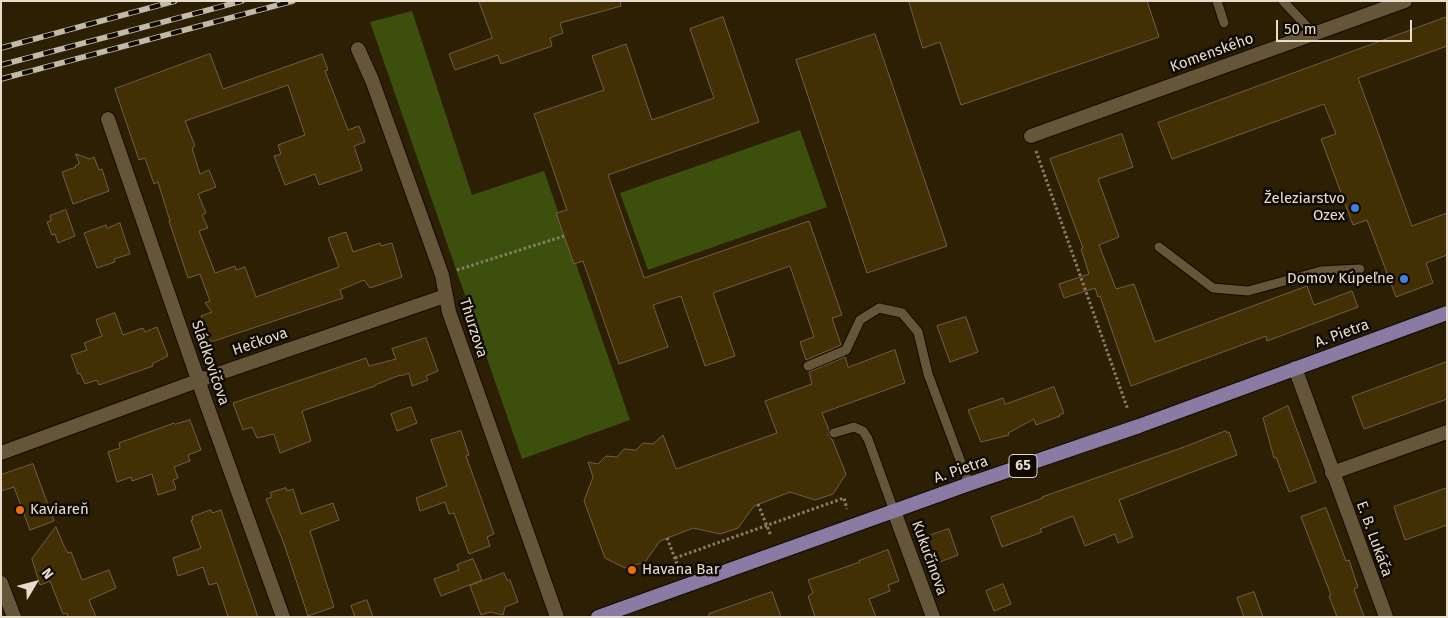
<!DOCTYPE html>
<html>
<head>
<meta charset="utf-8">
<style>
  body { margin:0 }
  #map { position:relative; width:1448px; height:618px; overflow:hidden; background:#2d1f03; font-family:"Fira Sans",sans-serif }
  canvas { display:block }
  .frame { position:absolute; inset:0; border:2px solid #e6ddcd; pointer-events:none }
  .north { position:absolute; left:10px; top:558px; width:50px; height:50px; -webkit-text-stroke:4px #100a02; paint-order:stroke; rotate:53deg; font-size:14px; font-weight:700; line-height:20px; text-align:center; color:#e6ddcd }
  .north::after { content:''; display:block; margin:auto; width:18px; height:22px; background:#e6ddcd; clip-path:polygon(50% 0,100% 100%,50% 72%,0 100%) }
  .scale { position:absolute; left:1276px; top:20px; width:136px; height:22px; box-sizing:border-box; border:2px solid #e6ddcd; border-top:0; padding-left:6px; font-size:15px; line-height:18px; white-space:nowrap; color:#e6ddcd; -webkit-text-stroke:4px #100a02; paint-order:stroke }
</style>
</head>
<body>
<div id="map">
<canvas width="1448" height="618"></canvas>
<div class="frame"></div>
<div class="north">N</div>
<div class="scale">50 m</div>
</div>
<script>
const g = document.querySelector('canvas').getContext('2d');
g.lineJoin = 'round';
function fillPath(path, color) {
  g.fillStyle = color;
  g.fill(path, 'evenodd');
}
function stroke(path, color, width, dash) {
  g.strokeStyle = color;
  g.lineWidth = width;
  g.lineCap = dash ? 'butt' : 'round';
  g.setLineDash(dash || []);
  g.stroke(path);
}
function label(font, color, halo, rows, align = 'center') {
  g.font = font + ' "Fira Sans",sans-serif';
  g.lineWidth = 5;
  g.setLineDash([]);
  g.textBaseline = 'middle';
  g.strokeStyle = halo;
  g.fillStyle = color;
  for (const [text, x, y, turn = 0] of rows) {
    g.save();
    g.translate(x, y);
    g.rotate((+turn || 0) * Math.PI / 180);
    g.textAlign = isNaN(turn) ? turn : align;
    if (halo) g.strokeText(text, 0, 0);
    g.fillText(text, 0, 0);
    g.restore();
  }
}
fillPath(new Path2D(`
  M412 11 472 195 544 171 630 420 522 459 370 22Z
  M800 130 827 207 648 270 620 193Z`), '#3d4f0c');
const building = new Path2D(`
  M479 1H620L621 6 560 23 563 33 550 38 552 46 501 64 498 55 455 70 449 54 492 38Z
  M909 1H1147L1159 37 961 105 940 42 923 48Z
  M723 17 759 122 608 175 644 278 809 221 842 315 832 318 841 345 806 360 800 342 814 337 790 266 713 293 735 356 705 366 681 296 653 305 668 347 619 364 583 261 574 264 556 213 567 210 534 114 604 90 592 56 626 44 652 120 714 98 690 29Z
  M1447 17V46L1358 78 1412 226 1447 213V255L1426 263 1433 283 1396 297 1367 220 1353 225 1321 139 1336 134 1324 104 1172 159 1158 123Z
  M875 34 947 246 867 273 796 60Z
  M210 54 223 89 322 54 328 70 325 71 348 130 359 126 365 142 354 146 362 170 319 185 315 174 285 185 274 156 281 154 278 145 305 135 288 85 185 121 195 146 192 148 200 174 209 170 216 187 198 194 206 213 202 215 208 228 199 231 215 273 235 266 236 270 245 267 256 297 339 267 328 238 346 232 353 252 380 243 381 246 392 243 402 277 370 288 364 280 340 290 343 298 211 342 206 332 201 316 212 312 205 303 210 301 200 274 188 278 169 221H170L158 182 154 184 145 158 139 160 115 89Z
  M1122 134 1133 167 1098 179 1119 237 1099 245 1116 289 1134 284 1155 342 1307 286 1314 305 1352 291 1358 307 1267 341 1266 336 1131 386 1100 296 1098 297 1095 288 1064 298 1059 284 1089 274 1081 249 1083 248 1050 159Z
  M76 154 90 159 94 157 99 170 102 169 109 191 73 204 62 172 76 167 75 166 79 164Z
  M66 210 75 236 58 243 55 234 52 235 47 222 51 221 50 216Z
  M120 223 130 254 114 259 115 262 97 268 84 233 106 225 107 228Z
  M115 313 123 335 143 328 145 332 157 327 168 356 152 364 153 366 99 385 97 380 85 384 80 373 78 374 71 355 87 350 84 343 102 336 96 320Z
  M966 317 978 352 950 362 937 326Z
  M426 338 438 371 426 376 428 380 412 386 409 373 401 376 400 375 375 385V386L302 411 311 441 280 453 274 434 257 438 252 427 243 430 233 403 366 358 369 366 396 359 392 349Z
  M895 350 905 383 822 413 829 430 828 435 832 439 846 474 833 494 815 500 790 492 754 506 738 528 720 534 693 528 660 541 645 562 625 568 605 558 584 501 593 477 588 462 598 464 606 456 617 457 624 449 636 450 643 443 653 444 663 435 676 469 777 433 765 401 812 384 809 372 845 357 848 367Z
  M1447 362V399L1364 429 1352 397Z
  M1054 387 1064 413 1059 415 1060 416 1036 425 1034 419 1008 433 1009 435 981 442 968 410 1003 398 1005 404Z
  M1288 406 1316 482 1289 492 1276 457 1274 458 1263 418Z
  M411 407 417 423 397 431 391 414Z
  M190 420 201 450 188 455 190 461 174 467 178 478 173 480 176 489 158 495 152 474 132 481 131 477 117 482 108 452 120 448 119 443 174 423 175 424Z
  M461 431 469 455 466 456 494 534 487 537 490 546 469 554 454 513 449 514 445 502 420 511 416 498 447 486 431 440Z
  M1226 431 1227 433 1229 432 1237 455 1119 500 1133 537 1118 543 1115 534 1085 546 1073 516 1040 529 1042 532 1002 547 991 517 1043 498 1042 497 1184 447Z
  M33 464 54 521 30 530 14 487 1 491V475Z
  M286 488 287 491 293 489 301 514 333 503 339 520 310 531 334 607 308 616 284 544 266 499 272 497 270 493Z
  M1447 488V525L1405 540 1394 507Z
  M1326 508 1346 561 1349 560 1358 587 1354 589 1364 617H1337L1329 596 1331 595 1301 517Z
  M211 510 212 513 221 510 258 617H228L217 583 209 585 203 567 178 576 173 558 201 548 191 520H193L192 517Z
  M56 527 64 546 68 553 71 552 82 580 109 570 116 588 89 600 96 617H68L67 613 63 614 50 581 40 585 32 559Z
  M949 529 958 555 932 565 922 538Z
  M888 550 899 581 888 585 890 591 869 599 876 617H815L808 596 813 593 808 580 860 562 859 561Z
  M473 559 482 580 441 596 434 579 459 570 457 565Z
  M504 573 507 580H510L518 602 505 607 503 615 490 612 481 615 470 586Z
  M1003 584 1011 604 994 611 986 591Z
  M772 592 781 617H709V614Z
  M1254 592 1263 617H1244L1237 598Z
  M367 600 373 617H355L351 606Z`);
fillPath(building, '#432f04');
stroke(building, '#706043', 1);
const service = new Path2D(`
  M1217 1 1224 23
  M1283 1 1314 34
  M1159 247 1213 288 1248 291 1321 271 1360 269
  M808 366 846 350 860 320 879 308 902 313 918 332 928 374 969 484
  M834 433 854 427 863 431 868 439 894 511`);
const minor = new Path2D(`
  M358 49 372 80 442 275 449 312 557 617
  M108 119 205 400 283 617
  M1031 136 1405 1
  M1295 368 1386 617
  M1 453 200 380 445 296
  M1332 473 1447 432
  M894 511 933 617
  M1 583 14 617`);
const primary = new Path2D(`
  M598 617 969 484 1139 426 1447 313`);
stroke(service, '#130900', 11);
stroke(minor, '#130900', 16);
stroke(primary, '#130900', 16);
stroke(new Path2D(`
  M1036 151 1128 410
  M457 270 564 236
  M758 504 771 536
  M667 538 679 569
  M675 558 844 498 847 509`), '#897d67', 3, [2.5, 2.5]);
stroke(service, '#655539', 9);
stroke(minor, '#655539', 14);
stroke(primary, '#8a7ba5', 14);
const rail = new Path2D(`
  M1 48 175 1
  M1 65 242 1
  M1 79 293 1`);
stroke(rail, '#c3b9a7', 5.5);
stroke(rail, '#100a02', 4, [11]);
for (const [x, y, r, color] of [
  [1355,208,5,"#3f7fe0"],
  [1404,279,5,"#3f7fe0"],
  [20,510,5,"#e8710a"],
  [632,570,5,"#e8710a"]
]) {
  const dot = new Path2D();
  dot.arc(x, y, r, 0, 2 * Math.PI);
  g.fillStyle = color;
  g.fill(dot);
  stroke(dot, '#100a02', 2);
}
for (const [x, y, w] of [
  [1023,466,28]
]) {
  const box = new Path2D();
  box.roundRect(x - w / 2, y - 11.5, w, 23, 4);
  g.fillStyle = '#100a02';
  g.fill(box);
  stroke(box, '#e6ddcd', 1);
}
label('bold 14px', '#e6ddcd', null, [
  ["65",1023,466]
]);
label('15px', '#e6ddcd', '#100a02', [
  ["Komenského",1212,53,-20],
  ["Thurzova",473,328,72],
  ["A. Pietra",1342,334,-20],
  ["Hečkova",260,342,-19],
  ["Sládkovičova",210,363,71],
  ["A. Pietra",961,470,-19],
  ["E. B. Lukáča",1374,539,70],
  ["Kukučínova",929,558,70]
]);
label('15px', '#e6ddcd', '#100a02', [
  ["Železiarstvo",1345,199],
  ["Ozex",1345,216],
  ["Domov Kúpeľne",1394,279],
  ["Kaviareň",30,510,"left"],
  ["Havana Bar",642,570,"left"]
], 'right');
</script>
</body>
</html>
